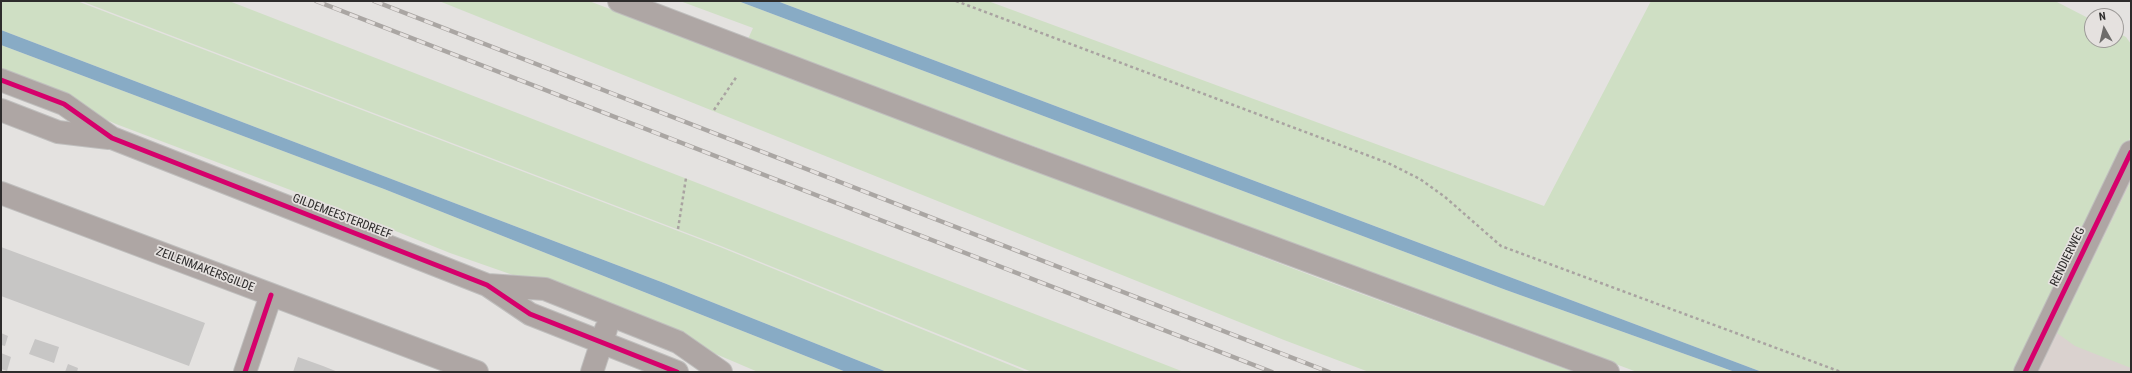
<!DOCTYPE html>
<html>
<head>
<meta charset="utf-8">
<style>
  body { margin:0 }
  #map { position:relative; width:2132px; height:373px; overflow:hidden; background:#e4e2e0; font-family:"Roboto Condensed",sans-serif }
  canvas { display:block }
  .frame { position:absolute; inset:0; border:2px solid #2e2c2c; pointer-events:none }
  .north { position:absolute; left:2084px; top:8px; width:40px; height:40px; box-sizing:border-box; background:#e5e1df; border:1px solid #9c9997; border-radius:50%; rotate:352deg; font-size:11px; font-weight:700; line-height:16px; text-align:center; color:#2e2c2c }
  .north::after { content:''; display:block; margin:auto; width:14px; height:18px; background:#6e6c6b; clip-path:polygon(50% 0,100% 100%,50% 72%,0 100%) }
</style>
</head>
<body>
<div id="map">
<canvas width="2132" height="373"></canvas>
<div class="frame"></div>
<div class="north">N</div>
</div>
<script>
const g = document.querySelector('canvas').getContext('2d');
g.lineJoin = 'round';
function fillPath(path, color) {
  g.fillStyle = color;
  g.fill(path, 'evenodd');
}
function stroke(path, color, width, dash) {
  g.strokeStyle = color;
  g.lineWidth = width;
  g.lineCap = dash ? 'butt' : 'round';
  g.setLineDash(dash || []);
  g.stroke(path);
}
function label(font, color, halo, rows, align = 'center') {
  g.font = font + ' "Roboto Condensed",sans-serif';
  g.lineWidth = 3.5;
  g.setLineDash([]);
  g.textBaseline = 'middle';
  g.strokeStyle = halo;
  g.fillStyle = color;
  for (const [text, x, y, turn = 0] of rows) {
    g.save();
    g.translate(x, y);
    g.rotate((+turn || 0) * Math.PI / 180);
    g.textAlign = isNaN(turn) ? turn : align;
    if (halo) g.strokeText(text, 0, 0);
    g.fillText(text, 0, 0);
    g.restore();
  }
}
fillPath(new Path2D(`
  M2131 136V372H2016Z`), '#dad2cf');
fillPath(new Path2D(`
  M1 1H77L720 247 1027 372H887L664 283 1 30Z
  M81 1H229L1184 372H1032L721 246Z
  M439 1H589L1318 278 1574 372H1369L1284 340Z
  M680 1H738L1506 290 1735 372H1637L748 39 753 28Z
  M777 1H988L1544 206 1651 1H2055L2092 20V40H2116V32L2126 37 2131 44V136L2016 372H1762Z
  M1 45 384 189 846 372H758L613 310 450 253 346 211 116 124 1 73Z
  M2131 181V368L2075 346 2057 333Z`), '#cfdfc4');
fillPath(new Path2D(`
  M738 1H777L1762 372H1735L1506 290Z
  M1 30 664 283 887 372H846L384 189 1 45Z`), '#88abc5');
fillPath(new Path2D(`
  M1 247 205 323 189 366 1 296Z
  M1 333 8 336 5 346 1 345Z
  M35 339 59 347 54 363 29 354Z
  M1 353 11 357 7 371 1 369Z
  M298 357 323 366 338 372H293Z
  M68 364 78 368 77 372H65Z`), '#c7c6c5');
const minor = new Path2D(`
  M619 1 1002 147 1608 372
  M1 80 64 104 112 138 487 285 530 314 677 372
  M1 110 58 132 109 138
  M1 193 477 372
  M488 285 545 289 678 342 721 372
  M245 372 271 295
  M592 372 606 329
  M2025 372 2131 152`);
stroke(minor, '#bfbebd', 24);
stroke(new Path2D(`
  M956 1 1388 163 1420 179 1445 197 1501 246 1841 372
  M714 110 737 76
  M678 229 686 178`), '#a9a3a1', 2.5, [3, 3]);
stroke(minor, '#aea6a4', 22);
const rail = new Path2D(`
  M316 1 1272 372
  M374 1 1329 372`);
stroke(rail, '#aaa6a3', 4.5);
stroke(rail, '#e5e1df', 3, [9]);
stroke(new Path2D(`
  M1 80 64 104 112 138 487 285 530 314 677 372
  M245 372 271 295
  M2025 372 2131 152`), '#d6006c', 5);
label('12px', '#2e2c2c', '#e5e1df', [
  ["GILDEMEESTERDREEF",342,217,21],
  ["RENDIERWEG",2068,257,-64],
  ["ZEILENMAKERSGILDE",205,270,21]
]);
</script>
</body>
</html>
